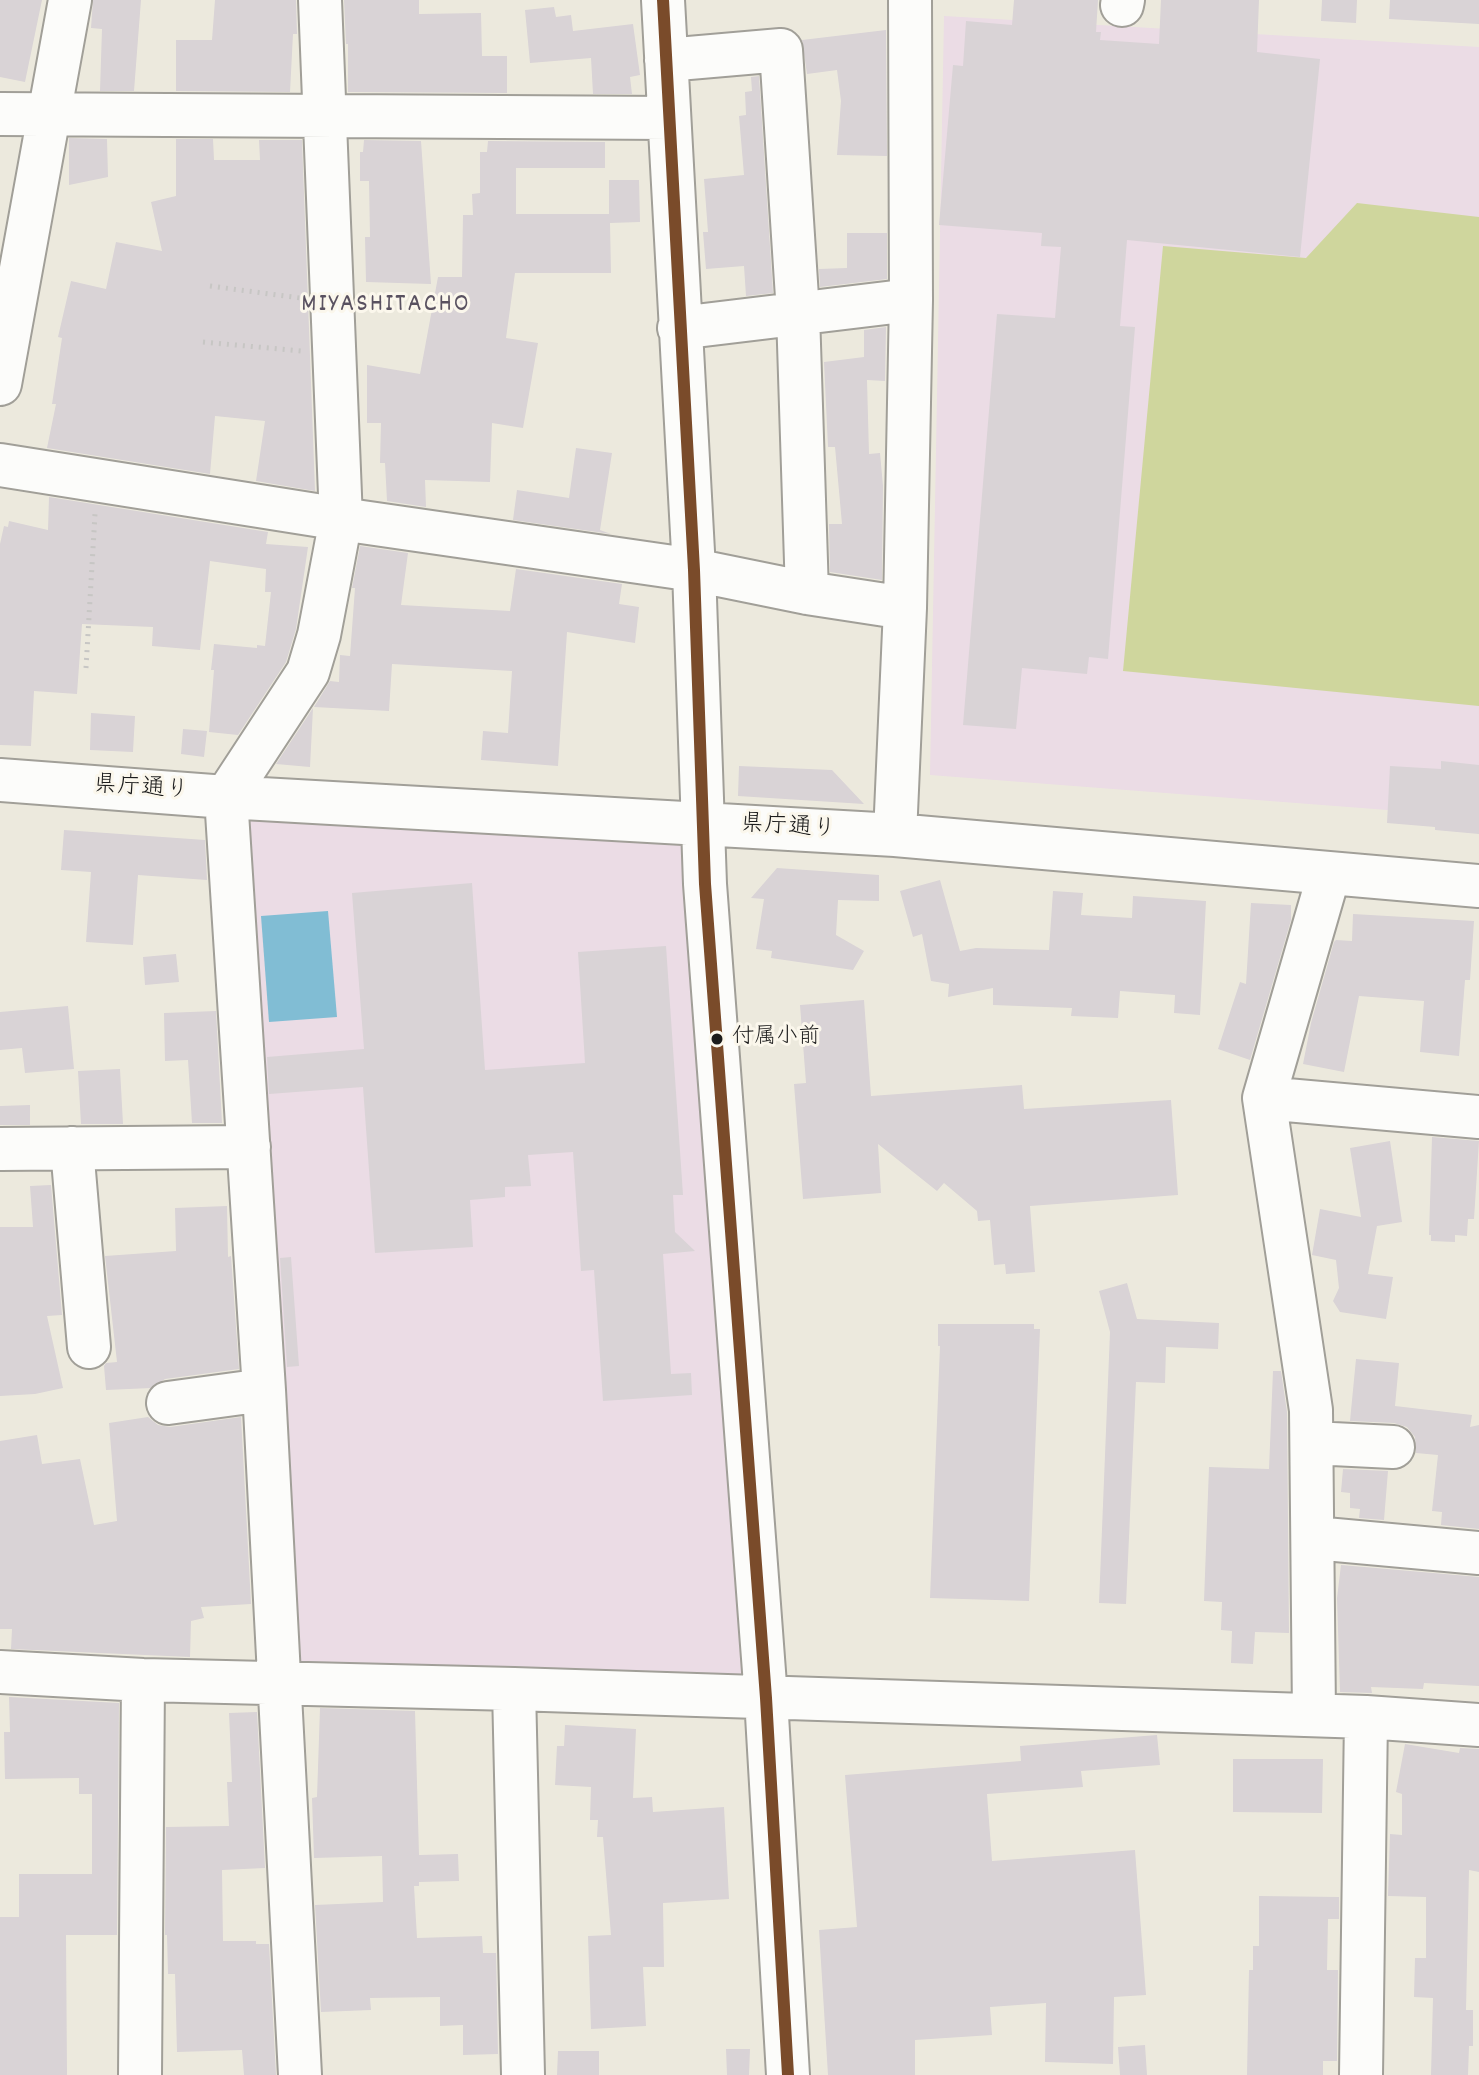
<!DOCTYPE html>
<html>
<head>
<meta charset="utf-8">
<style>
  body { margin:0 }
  canvas { display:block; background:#ece9dd }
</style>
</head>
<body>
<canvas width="1479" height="2075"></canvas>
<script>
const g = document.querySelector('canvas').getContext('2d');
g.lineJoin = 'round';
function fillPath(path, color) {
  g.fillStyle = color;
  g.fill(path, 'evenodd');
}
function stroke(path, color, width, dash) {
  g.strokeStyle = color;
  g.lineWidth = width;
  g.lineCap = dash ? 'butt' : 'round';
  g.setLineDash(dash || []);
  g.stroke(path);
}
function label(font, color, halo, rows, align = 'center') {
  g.font = font + ' Dekko,"Klee One",sans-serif';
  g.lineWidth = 6;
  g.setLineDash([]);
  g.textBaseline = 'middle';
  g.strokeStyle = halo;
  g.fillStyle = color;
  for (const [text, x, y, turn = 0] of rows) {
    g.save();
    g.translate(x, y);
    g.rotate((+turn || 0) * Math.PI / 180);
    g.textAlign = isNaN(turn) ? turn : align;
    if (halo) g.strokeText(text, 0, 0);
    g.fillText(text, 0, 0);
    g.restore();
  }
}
fillPath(new Path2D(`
  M944 16 1479 47V817L930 775Z
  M226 797 704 823 766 1698 280 1683Z`), '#ebdce5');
fillPath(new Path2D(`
  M1357 203 1479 217V706L1123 671 1163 246 1306 258Z`), '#cfd69d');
fillPath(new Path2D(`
  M328 911 337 1017 269 1022 261 916Z`), '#81bdd4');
fillPath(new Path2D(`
  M0 0H42L25 82 0 77Z
  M93 0H141L134 91H100L102 29 91 28Z
  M215 0H296L297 34H293L290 92 176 91V40H212Z
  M344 0H419V14L481 13 482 56H507V93L348 92V44H346Z
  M1014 0H1098L1096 32H1101L1100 40 1159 44 1161 0H1259L1257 52 1320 59 1300 257 1127 240 1120 326 1135 327 1108 659 1089 657 1087 674 1022 668 1016 729 963 725 997 314 1055 318 1061 247 1041 246 1042 233 939 225 953 65 963 66 966 21 1012 25Z
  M1322 0H1357L1356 23 1321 21Z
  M1390 0H1479V24L1389 19Z
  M554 7 556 17 571 15 573 31 633 24 640 75 630 77 632 94H593L591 58 530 63 525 10Z
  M886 30 887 156 837 155 841 101 837 70 807 74 802 40Z
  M759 76 773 293 746 296 744 266 706 269 703 232H708L704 179 744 175 739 116 746 115 745 92 752 91 751 77Z
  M69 138 107 139 108 177 69 185Z
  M176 139H213L214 160H260L259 140H302L315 491 256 481 265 421 215 416 210 474 47 448 56 404H52L62 338 58 337 71 281 106 289 116 242 162 251 151 202 176 196Z
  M364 140 421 141 431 284 366 282 365 237H370L369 181H360V152H363Z
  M488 141 605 142V168H516V214H609V180H639L640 222 610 223 611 273H515L506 338 538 343 523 428 492 423 490 482 425 480 426 507 387 501 385 463H380L381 423H367V365L420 374 438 277H462L463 215H473L472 194 480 193V152H487Z
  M847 233H887V279L820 287 819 269 847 268Z
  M886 327 885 381 867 380 869 454 880 453 883 486 882 580 830 572 829 524H842L835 447H828L824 362 864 357V330Z
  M576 448 612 453 600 530 611 534 513 520 517 490 569 498Z
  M49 497 268 532 266 544 308 547 296 629 286 662 238 735 209 732 214 670H211L214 644 257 648V645L265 646 271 592H265L266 569 210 561 200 650 152 646 153 627 82 624 77 694 34 691 31 746 0 745V544L4 526 8 527 9 521 48 530Z
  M360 546 408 553 401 605 510 611 516 569 622 584 619 604 639 607 635 643 567 632 558 766 481 760 483 731 508 733 512 671 392 664 389 711 314 707 330 681 339 682 340 655 350 656 355 588H352Z
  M313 708 310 767 276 764Z
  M91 713 135 716 133 752 90 750Z
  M183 729 207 731 204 757 181 754Z
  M1441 761 1479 765V834L1435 830V827L1387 823 1390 766 1441 769Z
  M739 766 832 770 864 804 738 796Z
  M64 830 205 840 207 880 138 875 133 945 86 942 91 872 61 870Z
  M777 868 879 875V901L838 900 836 935 864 951 853 970 771 958 772 951 756 949 764 899 751 898Z
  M940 880 960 951 976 948 1049 950 1053 891 1083 893 1081 915 1132 918 1133 896 1206 901 1200 1015 1174 1013 1175 995 1120 991 1118 1018 1071 1016 1072 1008 993 1005V988L948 997 949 984 931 981 922 934 913 937 900 891Z
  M472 883 485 1070 585 1063 578 952 666 946 683 1195H673L675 1232 695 1251 663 1254 671 1374 691 1373 692 1395 603 1401 594 1270 581 1271 573 1152 528 1155 531 1186 505 1187V1197L470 1200 473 1247 375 1253 363 1087 269 1094 267 1057 364 1049 352 893Z
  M1251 903 1291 905V920L1250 1060 1218 1049 1240 982 1246 984Z
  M1353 914 1474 921 1470 980H1465L1459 1056 1420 1052 1424 1001 1359 996 1344 1072 1303 1064 1311 1023 1334 942 1336 940 1352 941Z
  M176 954 179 982 145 985 143 957Z
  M864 1000 871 1096 1022 1085 1024 1109 1171 1100 1178 1195 1030 1206 1035 1272 1006 1274 1005 1264 994 1265 990 1220 978 1221 977 1211 944 1183 937 1191 878 1144 881 1193 803 1199 794 1084 806 1083 800 1005Z
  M68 1006 74 1069 25 1073 22 1048 0 1050V1012Z
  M216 1011 222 1123H192L188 1060 165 1061 164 1013Z
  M120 1069 123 1124H81L78 1071Z
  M30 1105V1125H0V1106Z
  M1432 1137 1479 1141 1474 1219H1468L1467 1236 1455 1235V1242L1431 1241V1235H1429Z
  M1390 1141 1402 1222 1377 1226 1368 1274 1393 1277 1386 1319 1340 1312 1333 1301 1339 1288 1336 1260 1312 1255 1320 1209 1361 1217 1350 1148Z
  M51 1185 62 1315 47 1316 63 1388 35 1394 0 1396V1227H33L30 1186Z
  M227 1206 228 1257 231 1256 239 1369 165 1379 151 1388 106 1390 104 1366 106 1363 117 1362 105 1256 176 1251 175 1208Z
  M291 1257 299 1366 287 1367 280 1258Z
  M1127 1283 1137 1319 1219 1323 1218 1349 1166 1347 1165 1383 1136 1382 1126 1604 1099 1603 1110 1332 1099 1291Z
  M938 1324H1034V1329H1040L1029 1601 930 1598 940 1346H938Z
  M1356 1359 1399 1363 1395 1406 1472 1415 1470 1427 1479 1425V1529L1441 1525 1442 1512 1432 1511 1438 1455 1416 1453 1415 1437 1407 1427 1394 1423 1350 1421Z
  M1273 1371H1281L1287 1412 1289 1633 1255 1632 1253 1664 1231 1663 1232 1631 1221 1630 1222 1602 1204 1601 1209 1467 1269 1469Z
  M148 1417 158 1425 170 1427 241 1417 251 1604 201 1607 204 1618 191 1621 190 1657 11 1649 12 1629H0V1441L37 1435 42 1464 80 1459 94 1525 117 1521 109 1423Z
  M1343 1469 1388 1471 1384 1520 1359 1518 1360 1509 1350 1508V1493L1341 1492Z
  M1341 1565 1479 1577V1686L1424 1683 1423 1689 1371 1687 1372 1693 1340 1692 1337 1598Z
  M9 1697 119 1703 117 1935H66L67 2075H0V1917H19V1874H92V1794H79V1778L5 1779 4 1732H10Z
  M320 1708 415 1711 419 1855 458 1854 459 1881 419 1882V1886H414L417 1938 482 1936 483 1953H496L498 2054 463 2055V2025L440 2026V1997L370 1998 371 2010 321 2012 315 1905 383 1902 382 1856 314 1858 312 1798 317 1797Z
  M257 1712 265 1868 222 1870 223 1941H256V1944H269L276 2075H244L242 2050 177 2052 175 1974H168L167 1935H165L166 1827 229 1826 227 1782H232L229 1713Z
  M565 1725 636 1729 633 1798 652 1797 653 1812 724 1807 729 1899 663 1903 664 1967H643L646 2026 591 2029 588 1936 611 1935 603 1837H597L598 1820H590L591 1787 555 1785 557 1746H564Z
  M1157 1735 1160 1765 1081 1771 1083 1787 987 1794 992 1861 1135 1850 1146 1995 1114 1997 1113 2064 1045 2062 1046 2003 990 2007 992 2035 915 2040V2075H828L819 1930 857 1927 845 1775 1021 1761 1020 1746Z
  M1405 1744 1459 1753 1460 1748 1479 1749V1872L1469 1870 1466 2010H1473V2046H1469L1468 2075H1431L1433 1998 1414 1997 1415 1958H1426V1897L1388 1896 1390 1834 1402 1835V1794L1396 1792Z
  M1233 1759H1323L1322 1813 1233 1812Z
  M1259 1896 1339 1897V1919H1328L1327 1970H1338L1337 2061H1323V2075H1247L1249 1970H1253V1946H1259Z
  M1145 2045 1147 2075H1120L1118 2047Z
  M726 2049H750L749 2075H727Z
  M558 2051H599V2075H557Z`), '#d9d3d6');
const minor = new Path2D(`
  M663 0 694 570 705 884 766 1698 788 2075
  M1122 5 1123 0
  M666 60 781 50 798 313 807 593
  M0 114 669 118
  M679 328 911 300
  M0 384 70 0
  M0 465 341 519 694 570 807 593 905 608
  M0 780 226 797 895 835 1479 886
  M895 835 905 608 911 300 910 0
  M1264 1098 1479 1117
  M72 1148 89 1347
  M0 1149 249 1147
  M168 1403 264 1390
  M1312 1443 1393 1447
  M1314 1538 1479 1553
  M0 1672 143 1680 514 1689 1366 1717 1479 1725
  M514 1689 523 2075
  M1314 1715 1311 1410 1264 1098 1329 874
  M140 2075 143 1680
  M300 2075 264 1390 226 797 308 672 319 635 341 519 320 0
  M1361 2075 1366 1717`);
stroke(minor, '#a19f98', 46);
stroke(new Path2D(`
  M210 286 300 298
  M203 342 301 351
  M86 668 95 514`), '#c7c6c4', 5, [2, 6]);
stroke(minor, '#fcfcfa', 42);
stroke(new Path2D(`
  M663 0 694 570 705 884 766 1698 788 2075`), '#7a4b2a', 12);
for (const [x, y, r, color] of [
  [717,1039,7,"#1c1c1c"]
]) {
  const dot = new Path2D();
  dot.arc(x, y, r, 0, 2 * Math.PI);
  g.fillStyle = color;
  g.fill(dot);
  stroke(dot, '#fbf7ec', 3);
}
label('22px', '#1c1c1c', '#fbf7ec', [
  ["付属小前",732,1039]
], 'left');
label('24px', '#1c1c1c', '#fbf7ec', [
  ["県庁通り",141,790,4],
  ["県庁通り",788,829,4]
]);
g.letterSpacing = '2px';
label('26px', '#595160', '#fbf7ec', [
  ["MIYASHITACHO",386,306]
]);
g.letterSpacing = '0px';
</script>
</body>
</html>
